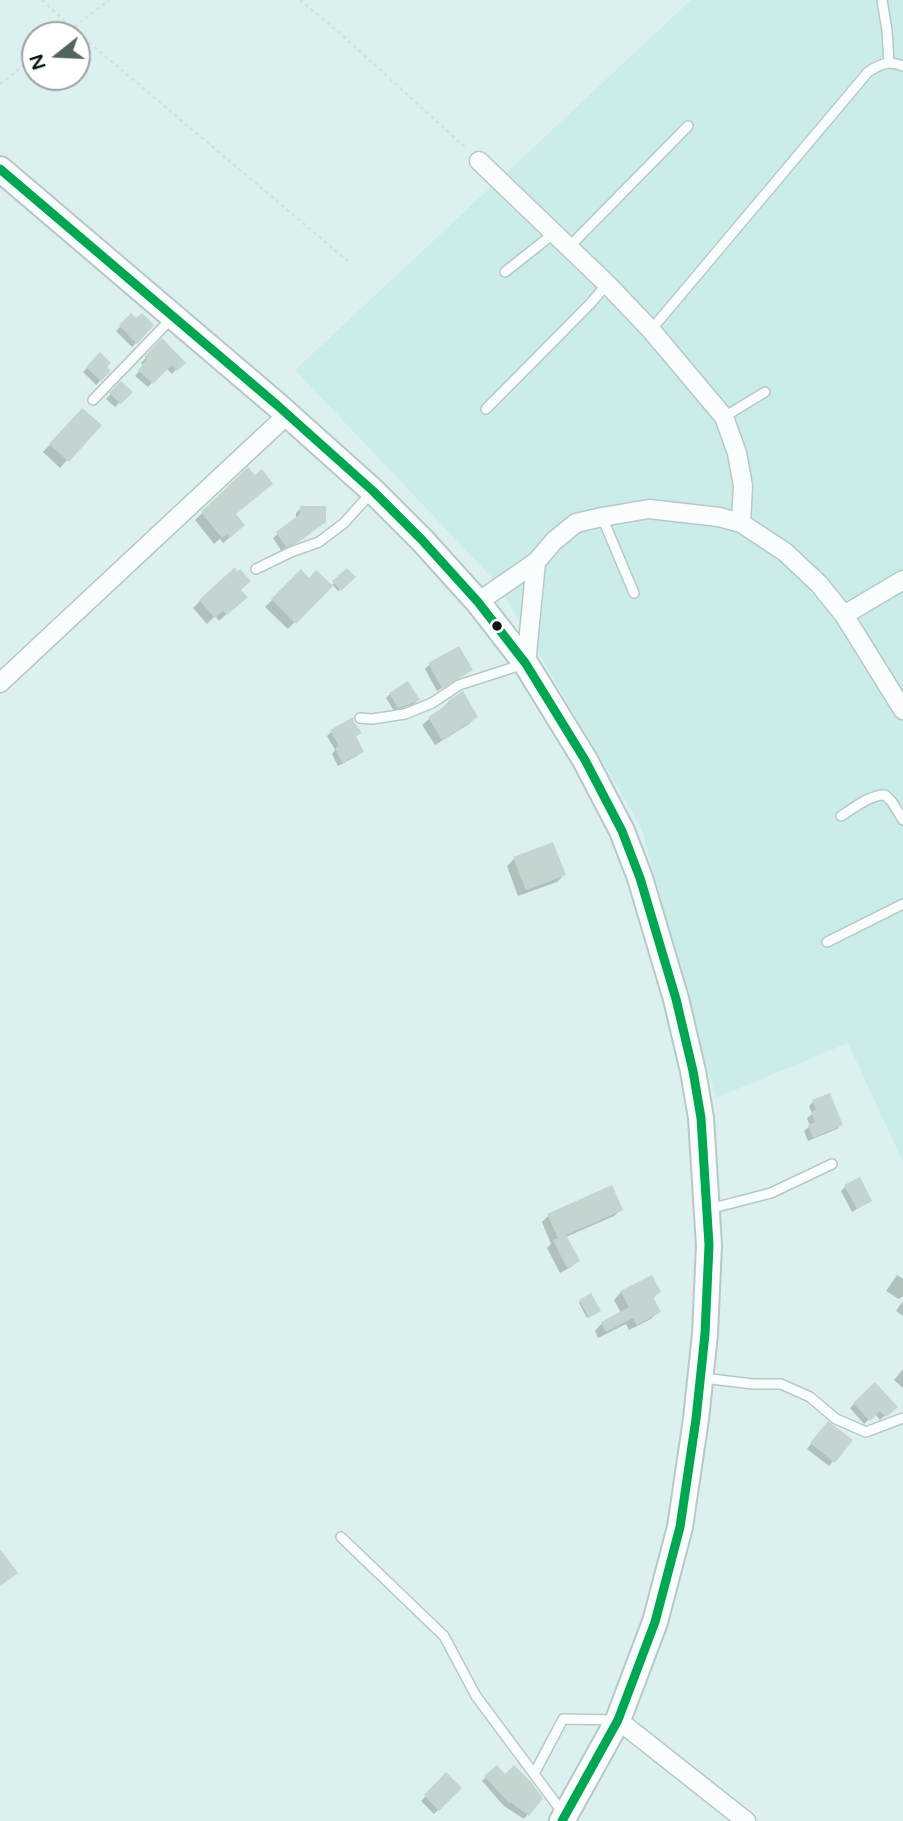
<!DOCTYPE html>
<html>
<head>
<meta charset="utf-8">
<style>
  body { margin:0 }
  #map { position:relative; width:903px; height:1821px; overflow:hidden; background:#dcf1ef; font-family:"Varela Round",sans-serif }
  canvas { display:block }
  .north { position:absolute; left:21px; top:21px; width:70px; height:70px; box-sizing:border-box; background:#fff; border:2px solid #9ca2a1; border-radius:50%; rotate:252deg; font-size:19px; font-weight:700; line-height:28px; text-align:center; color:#081615 }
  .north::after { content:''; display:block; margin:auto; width:24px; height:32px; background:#526361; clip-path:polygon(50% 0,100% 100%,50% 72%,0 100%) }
</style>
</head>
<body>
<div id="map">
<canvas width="903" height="1821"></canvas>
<div class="north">N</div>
</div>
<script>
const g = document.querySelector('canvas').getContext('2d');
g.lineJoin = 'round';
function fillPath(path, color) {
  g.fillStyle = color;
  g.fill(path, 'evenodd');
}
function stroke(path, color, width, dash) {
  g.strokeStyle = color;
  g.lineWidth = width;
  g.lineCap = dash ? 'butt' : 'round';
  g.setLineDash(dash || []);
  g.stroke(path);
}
fillPath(new Path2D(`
  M691 0H903V1162L848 1043 716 1098 641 827 497 583 295 370Z`), '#caede9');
fillPath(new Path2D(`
  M131 316 136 321 152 326 132 347 116 331Z
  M162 341 183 362 172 374 166 368 148 387 135 376 144 366 141 363Z
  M100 355 105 367 109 371 96 385 83 372Z
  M121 383 130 392 115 407 106 399Z
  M82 410 99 425 60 468 43 452Z
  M248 469 255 477 234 514 236 532 223 543 220 539 214 544 195 520Z
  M301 508 319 526 293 545 281 550 273 538 296 519V513Z
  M301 571 309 580 330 586 334 583 353 577 338 591 332 584 288 629 265 607Z
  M239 590 245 597 219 621 215 616 207 624 193 608 200 601Z
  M429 665 466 674 437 691 425 669Z
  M390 694 418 700 414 704 394 711 386 698Z
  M449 702 476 717 469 724 435 745 422 725Z
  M331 732H360L355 738 361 752 357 756 338 766 332 754 335 750 327 736Z
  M514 859 564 875 557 882 518 896 507 866Z
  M813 1102 841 1125 837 1129 808 1141 804 1131 810 1126 807 1118 812 1114 809 1106Z
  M845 1187 870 1200 852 1212 841 1191Z
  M621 1210 614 1216 566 1237 578 1261 571 1267 560 1273 547 1248 551 1244 542 1222 548 1216Z
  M897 1275 903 1279V1296L899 1299 886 1291Z
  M621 1292H659L652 1299 658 1312 651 1319 629 1330 626 1324 598 1338 595 1331 602 1323 621 1313 614 1300Z
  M580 1301 597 1313 587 1318 579 1303Z
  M903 1301V1316L896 1311Z
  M903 1369V1388L894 1380Z
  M875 1384 895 1407 880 1420 875 1414 864 1424 850 1408Z
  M824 1428 850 1440 829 1466 807 1449Z
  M497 1767 505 1776 541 1798 524 1819 504 1806 482 1781Z
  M446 1775 460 1788 434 1814 421 1801Z`), '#0003');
fillPath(new Path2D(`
  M131 313 136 318 142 313 154 325 137 344 119 325Z
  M162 338 186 363 177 371 172 365 153 384 138 370 147 360 144 357Z
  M100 352 111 363 107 367 111 371 101 381 86 367Z
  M121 381 133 392 121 404 109 393Z
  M82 408 102 425 69 462 49 444Z
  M248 467 255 475 262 469 273 484 236 514 245 525 230 538 228 534 222 538 201 512Z
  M300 506H326V522L300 541 286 547 276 532 300 514Z
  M235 567 237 572 240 569 251 581 241 590 248 597 227 615 223 611 215 618 199 600Z
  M347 568 356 577 341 591 332 581Z
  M301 569 309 578 316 570 333 586 296 624 271 599Z
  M459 646 473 670 442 688 428 663Z
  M408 681 420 700 398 708 389 693Z
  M463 691 478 717 442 740 428 717 450 703 448 701Z
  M353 717 354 722 362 733 356 736 364 752 342 763 335 748 339 746 330 730Z
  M553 842 566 875 526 890 513 857Z
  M830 1093 843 1125 813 1138 808 1125 815 1122 811 1112 816 1110 812 1100Z
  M860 1177 872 1201 857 1209 844 1185Z
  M612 1185 623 1210 566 1235 580 1261 567 1268 553 1240 558 1238 547 1214Z
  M652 1275 661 1292 653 1297 661 1312 637 1325 633 1318 606 1332 601 1322 629 1307 620 1291Z
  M591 1293 601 1311 589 1318 579 1300Z
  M875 1382 898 1407 886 1417 880 1411 870 1421 853 1403Z
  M828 1421 853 1440 835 1463 810 1443Z
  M0 1549 18 1573 0 1586Z
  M497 1765 505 1774 514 1765 531 1782 543 1798 529 1816 510 1802 509 1803 484 1776Z
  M446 1772 462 1788 439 1811 424 1795Z`), '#c4d4d3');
const lane = new Path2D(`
  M882 0 887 31 889 63
  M568 248 688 126
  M505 272 553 234
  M651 330 868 72C880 64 889 60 903 66
  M93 400 172 318
  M486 409 590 304 607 284
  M724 417 765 392
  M602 517 634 593
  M256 569 291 552 319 542 344 523 372 492
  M360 718 372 719 405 714 432 703 459 685 524 664
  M841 816C854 808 869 795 885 795L892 802 903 820
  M827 942 903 904
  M709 1209 771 1193 832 1164
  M703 1378 753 1384H781L810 1397 836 1419 866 1432 903 1418
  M341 1537 444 1636 476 1696 534 1774
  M563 1813 534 1774 563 1719 614 1720`);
const street = new Path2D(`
  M479 161 607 284 651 330 724 417 737 453 743 486 741 523
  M478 602 536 562 554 541 576 523 602 517 649 509 719 517 741 523 785 552 819 584 844 615 903 710
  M844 615 903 580
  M526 664 536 562
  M0 683 287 415
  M618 1720 746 1821`);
const secondary = new Path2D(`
  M0 169 277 405 373 491 422 540 478 602 526 664 585 760 622 831 640 878 676 999 693 1071 701 1118 709 1245 705 1334 696 1419 680 1527 655 1622 618 1720 562 1821`);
stroke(lane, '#b8c8c7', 12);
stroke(street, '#b8c8c7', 21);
stroke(secondary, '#b8c8c7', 28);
stroke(new Path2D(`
  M42 0 72 28 349 262
  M300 0 341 34 467 149
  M63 35 109 0
  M0 84 35 57`), '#d8dede', 2.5, [3.5, 3.5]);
stroke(lane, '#fafdfd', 9);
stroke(street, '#fafdfd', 18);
stroke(secondary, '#fafdfd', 24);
stroke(new Path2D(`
  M0 169 277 405 373 491 422 540 478 602 526 664 585 760 622 831 640 878 676 999 693 1071 701 1118 709 1245 705 1334 696 1419 680 1527 655 1622 618 1720 562 1821`), '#00a651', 9);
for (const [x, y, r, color] of [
  [497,626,6,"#081615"]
]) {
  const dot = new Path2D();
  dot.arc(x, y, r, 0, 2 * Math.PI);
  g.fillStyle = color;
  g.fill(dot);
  stroke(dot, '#fff', 2.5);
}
</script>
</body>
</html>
